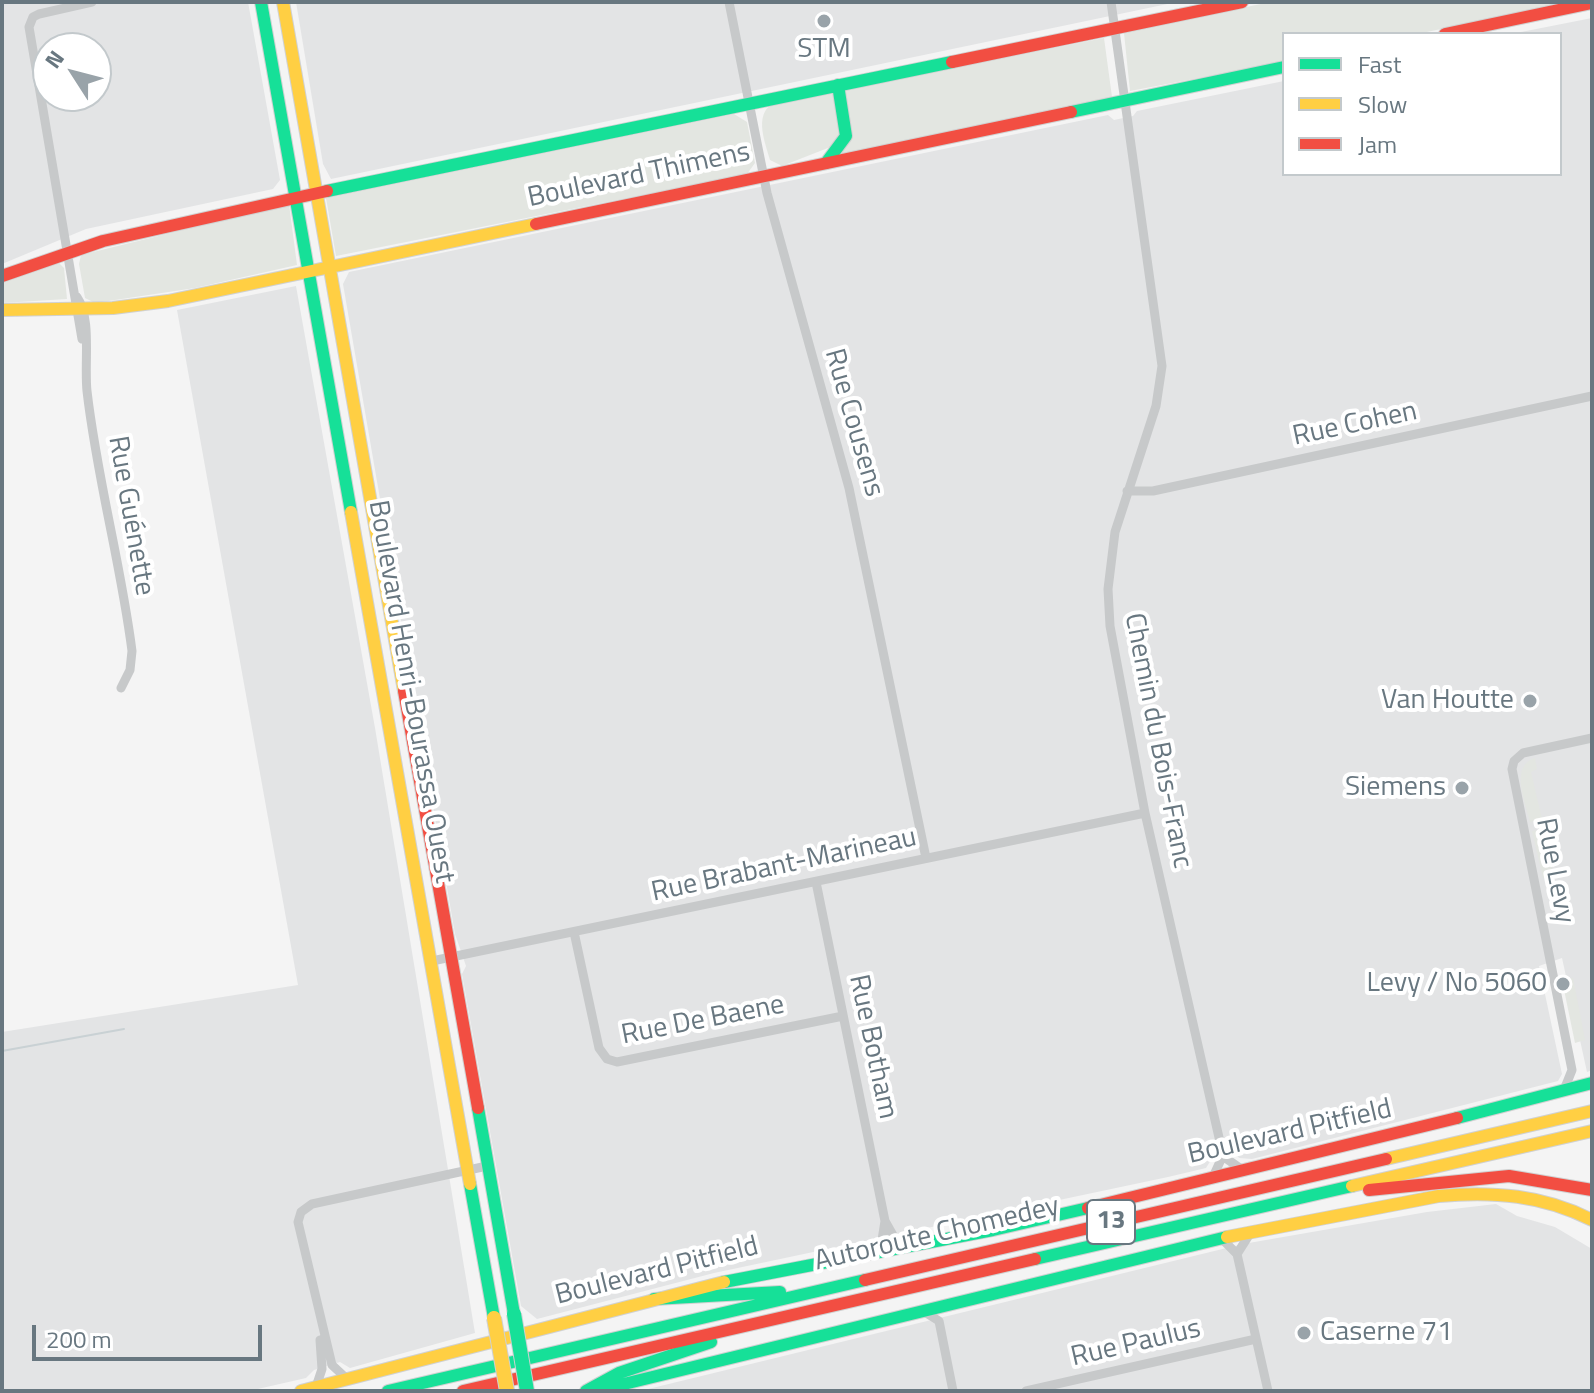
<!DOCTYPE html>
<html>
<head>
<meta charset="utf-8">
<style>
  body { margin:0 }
  #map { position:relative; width:1594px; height:1393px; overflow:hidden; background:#f4f4f4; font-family:"Titillium Web",sans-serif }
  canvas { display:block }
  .frame { position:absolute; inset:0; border:4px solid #687780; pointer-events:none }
  .legend { position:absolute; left:1282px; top:32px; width:280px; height:144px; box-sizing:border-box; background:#fff; border:2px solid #c3c9cc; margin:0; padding:10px 14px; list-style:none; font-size:24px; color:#687780 }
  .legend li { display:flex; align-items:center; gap:16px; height:40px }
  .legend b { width:40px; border:2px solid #c3c9cc }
  .north { position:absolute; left:32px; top:32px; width:80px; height:80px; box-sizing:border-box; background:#fff; border:2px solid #c3c9cc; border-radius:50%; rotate:306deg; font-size:22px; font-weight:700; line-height:32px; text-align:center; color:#687780 }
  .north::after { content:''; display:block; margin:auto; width:28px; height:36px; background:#99a3a9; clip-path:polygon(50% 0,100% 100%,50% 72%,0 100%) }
  .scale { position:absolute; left:32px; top:1325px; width:230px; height:36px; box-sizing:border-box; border:4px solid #687780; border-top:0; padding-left:10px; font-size:24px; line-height:28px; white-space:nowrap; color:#687780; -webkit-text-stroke:6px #fff; paint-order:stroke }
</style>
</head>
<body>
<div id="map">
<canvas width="1594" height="1393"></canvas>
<div class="frame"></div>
<ul class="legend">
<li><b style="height:10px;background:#16e098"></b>Fast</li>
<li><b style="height:10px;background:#ffcf43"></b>Slow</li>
<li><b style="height:10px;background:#f24e42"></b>Jam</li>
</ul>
<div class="north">N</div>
<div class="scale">200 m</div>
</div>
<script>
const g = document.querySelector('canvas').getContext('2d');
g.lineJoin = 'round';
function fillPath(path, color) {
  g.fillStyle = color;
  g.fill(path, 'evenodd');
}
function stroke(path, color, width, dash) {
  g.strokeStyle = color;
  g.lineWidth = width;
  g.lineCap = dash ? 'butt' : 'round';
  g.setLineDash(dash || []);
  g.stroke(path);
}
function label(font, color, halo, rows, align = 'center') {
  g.font = font + ' "Titillium Web",sans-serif';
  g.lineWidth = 8;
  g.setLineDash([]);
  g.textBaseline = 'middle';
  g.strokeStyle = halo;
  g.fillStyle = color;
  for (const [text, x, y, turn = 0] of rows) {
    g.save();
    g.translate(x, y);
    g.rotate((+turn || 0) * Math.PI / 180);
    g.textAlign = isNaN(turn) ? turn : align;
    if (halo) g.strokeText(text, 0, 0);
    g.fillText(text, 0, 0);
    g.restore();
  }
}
fillPath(new Path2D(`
  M2 2H248L280 180 273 189 86 229 2 264ZM48 48H96V96H48Z
  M296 2H1177L331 179 323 164Z
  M1592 18V1070L1587 1072 1562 958 1539 966 1562 1074 1558 1081 1252 1159 1239 1158 1234 1151 1214 1155 1206 1168 1168 1177 714 1273 537 1319 521 1306 462 974 466 966 455 934 343 284 349 272 1108 115 1114 120 1133 116 1137 111 1284 81V174H1560V34H1511Z
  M296 286 375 728 475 1333 350 1368 340 1362 314 1370 306 1378 249 1391H2V1032L298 985 177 310Z
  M1496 1204 1517 1216 1555 1227 1592 1249V1391H640L1243 1244 1427 1212Z`), '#e3e4e5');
fillPath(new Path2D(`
  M1270 2H1572L1417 34H1284V62L1130 91 1124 33Z
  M1104 38 1112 97 842 154 838 144 782 166 770 160C765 142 754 116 772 104Z
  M734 114 747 122 755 163 747 174 336 256 326 198Z
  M289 204 297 265 195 288 95 303 85 298 79 264 81 255Z
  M59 263 64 268 67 299 2 303V283Z
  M1535 758 1537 769 1531 772 1542 819 1530 822C1526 803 1509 766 1535 758Z
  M1543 829 1554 876 1543 878 1532 831Z
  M1573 978 1585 1040 1575 1043 1562 980Z`), '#e3e6e1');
stroke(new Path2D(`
  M2 1051 124 1029`), '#c9d1d4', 2);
const fast = new Path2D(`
  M261 2 351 512
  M1071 112 1284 67
  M826 163 846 136 838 85
  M327 191 952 62
  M478 1108 514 1314
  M1457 1118 1592 1083
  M470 1184 494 1318
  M1035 1259 1352 1186
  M724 1282 993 1230 1088 1208
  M654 1299 780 1292
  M388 1391 865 1280
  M586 1391 619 1373 711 1342
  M595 1391 1227 1237`);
const slow = new Path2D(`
  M283 2 404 691
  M2 310 113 308 168 301 536 224
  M351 512 470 1184
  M1386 1159 1592 1111
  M1352 1186 1592 1131
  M1439 1196C1493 1191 1543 1195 1592 1220
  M1227 1237 1439 1196
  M301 1391 724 1282`);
const jam = new Path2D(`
  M1445 34 1592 3
  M952 62 1242 2
  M536 224 1071 112
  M2 276 103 241 327 191
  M404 691 478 1108
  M1369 1190 1509 1176 1592 1190
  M1088 1208 1457 1118
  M865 1280 1386 1159
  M463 1391 1035 1259`);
stroke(fast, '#d0d1d1', 14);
stroke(slow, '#d0d1d1', 14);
stroke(jam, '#d0d1d1', 14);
stroke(new Path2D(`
  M729 2 767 193 849 488 926 858
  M1111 2 1162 366 1156 406 1115 532 1108 589 1110 626 1145 813 1223 1155 1212 1179
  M77 297C92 318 84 363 87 391 97 479 121 564 132 651L130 670 121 688
  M82 339 29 27 33 17 39 14 92 2
  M1127 491H1153L1592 396
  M816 882 885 1221 894 1237 908 1247
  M574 932 599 1048 607 1059 617 1062 843 1016
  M432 961 1145 813
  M1564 1090 1572 1070 1512 769 1514 761 1523 753 1592 738
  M1224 1157 1244 1171
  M1222 1239 1237 1254 1268 1391
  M874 1252 882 1240 885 1221
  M1237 1254 1251 1232
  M923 1311 939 1321 953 1391
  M347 1379 332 1365 298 1222 301 1212 312 1204 487 1166
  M316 1387 322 1369 320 1340
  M1026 1391 1256 1339`), '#c7c9ca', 9);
stroke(fast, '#16e098', 12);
stroke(slow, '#ffcf43', 12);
stroke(jam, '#f24e42', 12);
const fastBridge = new Path2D(`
  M514 1314 527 1391`);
const slowBridge = new Path2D(`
  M494 1318 507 1391`);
stroke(fastBridge, '#d0d1d2', 16, []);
stroke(slowBridge, '#d0d1d2', 16, []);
stroke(fastBridge, '#16e098', 14);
stroke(slowBridge, '#ffcf43', 14);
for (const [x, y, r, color] of [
  [824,21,8,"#99a3a9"],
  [1530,701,8,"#99a3a9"],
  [1462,788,8,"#99a3a9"],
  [1563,984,8,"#99a3a9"],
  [1304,1333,8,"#99a3a9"]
]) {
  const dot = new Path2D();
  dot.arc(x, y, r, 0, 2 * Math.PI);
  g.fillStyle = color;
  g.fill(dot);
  stroke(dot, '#fff', 3);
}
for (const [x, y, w] of [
  [1111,1222,48]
]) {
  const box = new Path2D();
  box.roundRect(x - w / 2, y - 22, w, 44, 6);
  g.fillStyle = '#fff';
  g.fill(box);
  stroke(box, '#687780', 2);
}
label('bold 26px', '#687780', null, [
  ["13",1111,1222]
]);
label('28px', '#687780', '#fff', [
  ["STM",824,50,"center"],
  ["Van Houtte",1514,701],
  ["Siemens",1446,788],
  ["Levy / No 5060",1547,984],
  ["Caserne 71",1320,1333,"left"]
], 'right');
label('28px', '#687780', '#fff', [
  ["Boulevard Thimens",639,176,-12],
  ["Rue Cousens",853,423,74],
  ["Rue Cohen",1355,425,-12],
  ["Rue Guénette",130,516,80],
  ["Boulevard Henri-Bourassa Ouest",410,692,80],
  ["Chemin du Bois-Franc",1157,741,79],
  ["Rue Brabant-Marineau",784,866,-12],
  ["Rue Levy",1554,871,79],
  ["Rue De Baene",703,1021,-11],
  ["Rue Botham",872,1047,78],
  ["Boulevard Pitfield",1290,1133,-13],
  ["Autoroute Chomedey",937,1235,-13],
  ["Boulevard Pitfield",657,1272,-14],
  ["Rue Paulus",1136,1344,-13]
]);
</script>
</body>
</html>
